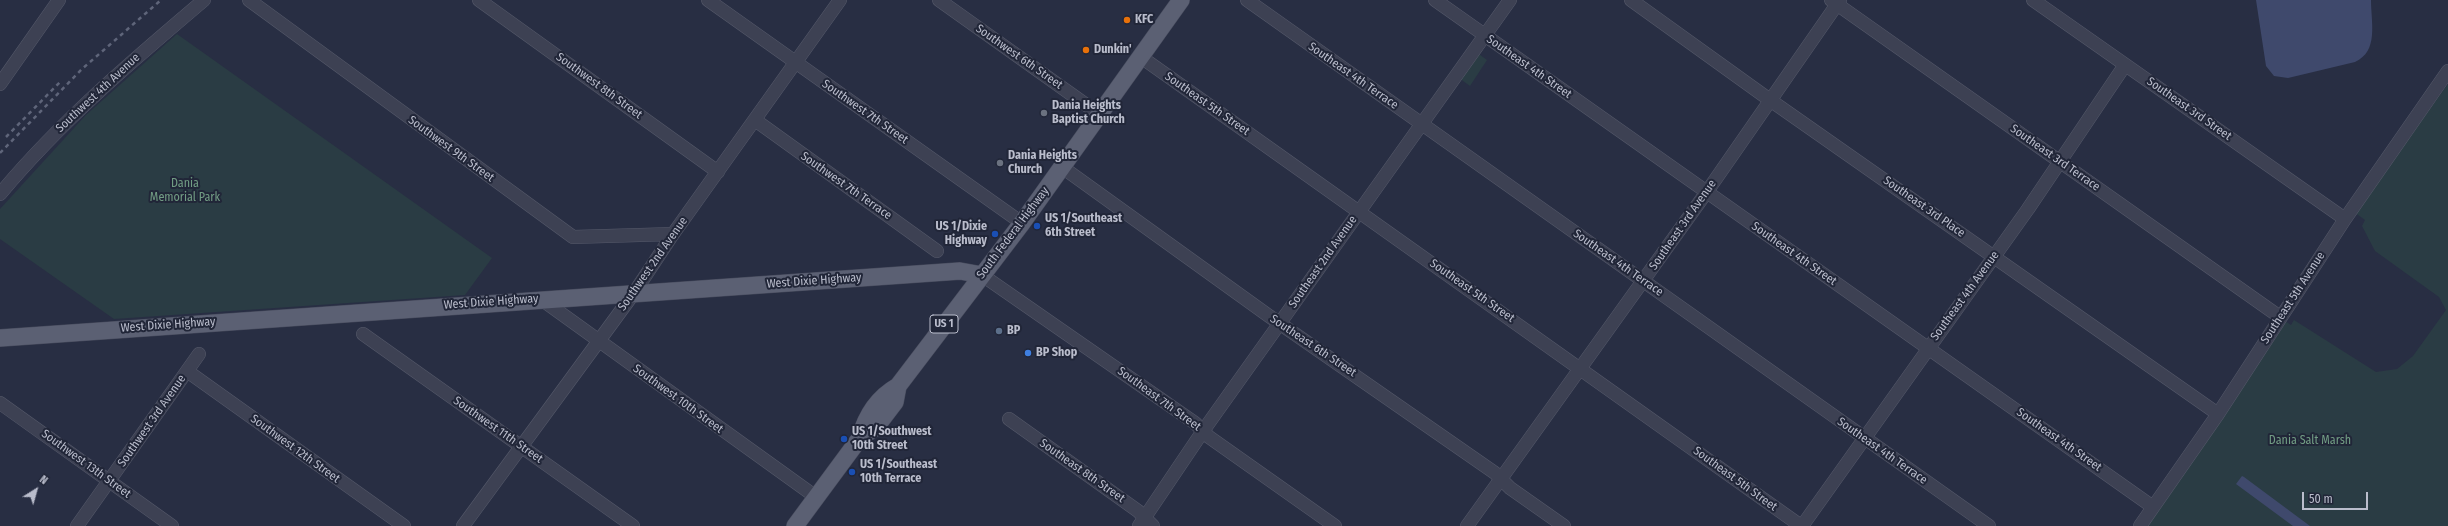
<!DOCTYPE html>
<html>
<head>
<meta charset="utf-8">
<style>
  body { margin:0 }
  #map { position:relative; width:2448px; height:526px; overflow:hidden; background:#282e43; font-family:"Fira Sans Condensed",sans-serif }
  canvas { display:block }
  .north { position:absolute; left:16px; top:470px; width:40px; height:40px; -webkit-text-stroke:3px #212638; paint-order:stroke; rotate:37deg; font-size:11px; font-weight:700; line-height:16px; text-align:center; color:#babdcc }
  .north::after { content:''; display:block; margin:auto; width:14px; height:18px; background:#babdcc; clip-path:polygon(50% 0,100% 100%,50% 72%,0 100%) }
  .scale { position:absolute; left:2302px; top:492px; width:66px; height:18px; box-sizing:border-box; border:2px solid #babdcc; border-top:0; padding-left:5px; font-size:12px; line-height:14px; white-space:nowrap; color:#babdcc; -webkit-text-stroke:3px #212638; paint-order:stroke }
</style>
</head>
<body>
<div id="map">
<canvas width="2448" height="526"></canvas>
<div class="north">N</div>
<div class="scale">50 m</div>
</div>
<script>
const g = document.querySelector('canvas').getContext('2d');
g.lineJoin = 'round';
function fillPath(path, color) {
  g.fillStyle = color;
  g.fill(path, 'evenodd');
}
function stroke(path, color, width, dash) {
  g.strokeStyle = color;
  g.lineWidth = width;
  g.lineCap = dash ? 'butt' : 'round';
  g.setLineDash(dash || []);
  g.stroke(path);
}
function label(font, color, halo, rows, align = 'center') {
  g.font = font + ' "Fira Sans Condensed",sans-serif';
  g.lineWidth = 4;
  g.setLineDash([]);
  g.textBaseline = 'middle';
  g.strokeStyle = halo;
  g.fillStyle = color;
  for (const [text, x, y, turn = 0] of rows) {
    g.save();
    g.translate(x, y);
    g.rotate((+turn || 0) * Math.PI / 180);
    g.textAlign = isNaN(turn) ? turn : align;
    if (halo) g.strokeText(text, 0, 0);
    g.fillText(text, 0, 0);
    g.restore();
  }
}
fillPath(new Path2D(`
  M177 34 492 258 465 295 114 319 0 239V209L86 115Z
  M1476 52 1487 60 1470 86 1459 78Z
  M2448 84V526H2147L2285 321 2291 325 2294 320 2376 372 2397 369 2413 356 2446 310 2439 297 2375 251 2362 226 2365 220 2354 212Z`), '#2a3c44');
fillPath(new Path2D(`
  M2256 0H2371C2371 23 2379 51 2355 62L2288 78 2274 76 2266 66Z
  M2242 476 2244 477 2310 526H2293L2236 484Z`), '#3f496c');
const minor = new Path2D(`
  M249 0 573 237 673 234
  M479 0 718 172
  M708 0 1022 223
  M939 0 1099 114
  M1247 0 1989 526
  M1435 0 2153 507
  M1631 0 1770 100 2218 414
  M1831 0 2280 317
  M2033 0 2345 219
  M1141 57 1801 526
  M0 84 59 0
  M755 120 937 251
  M1062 167 1269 316 1495 473 1510 488 1564 526
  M0 194C60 122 132 61 204 0
  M982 275 1195 423 1209 437 1335 526
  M541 299 816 497
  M363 334 633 526
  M187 371 404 526
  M0 403 172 526
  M1009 419 1138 511 1153 526
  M77 526 199 354
  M463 526 634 293 673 234 840 0
  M1139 526 1203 431 1510 0
  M1467 526 1706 193 1840 0
  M1802 526 2028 209 2125 65
  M2140 526 2218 414 2345 219 2448 71`);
const major = new Path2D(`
  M0 338 960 271 982 275
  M860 438C866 415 877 398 898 386
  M795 526 860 438 876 427 895 402 898 386 1022 223 1181 0`);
stroke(minor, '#55596a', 14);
stroke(major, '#464a5c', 18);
stroke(minor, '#3d4153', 13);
stroke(major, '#5b6073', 17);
stroke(new Path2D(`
  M6 137 62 80
  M0 153 82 69 161 0`), '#5f657a', 2.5, [4, 4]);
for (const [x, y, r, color] of [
  [1127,20,4,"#e8710a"],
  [1086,50,4,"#e8710a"],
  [1044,113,4,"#6b7280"],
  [1000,163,4,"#6b7280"],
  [1037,226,4,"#1a4fb4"],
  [995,234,4,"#1a4fb4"],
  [999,331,4,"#5c6f8a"],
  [1028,353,4,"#3f7fe0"],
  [844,439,4,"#1a4fb4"],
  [852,472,4,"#1a4fb4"]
]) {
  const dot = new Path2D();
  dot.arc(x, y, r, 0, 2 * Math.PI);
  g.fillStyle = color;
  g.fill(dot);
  stroke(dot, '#212638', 1.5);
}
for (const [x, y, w] of [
  [944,324,28]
]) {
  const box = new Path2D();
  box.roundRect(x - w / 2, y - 9, w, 18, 3);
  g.fillStyle = '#212638';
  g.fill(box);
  stroke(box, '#babdcc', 1);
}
label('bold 11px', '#babdcc', null, [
  ["US 1",944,324]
]);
label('bold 12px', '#babdcc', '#212638', [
  ["KFC",1135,20],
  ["Dunkin'",1094,50],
  ["Dania Heights",1052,106],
  ["Baptist Church",1052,120],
  ["Dania Heights",1008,156],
  ["Church",1008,170],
  ["US 1/Southeast",1045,219],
  ["6th Street",1045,233],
  ["US 1/Dixie",987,227,"right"],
  ["Highway",987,241,"right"],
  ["BP",1007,331],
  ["BP Shop",1036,353],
  ["US 1/Southwest",852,432],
  ["10th Street",852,446],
  ["US 1/Southeast",860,465],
  ["10th Terrace",860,479]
], 'left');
label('12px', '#babdcc', '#212638', [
  ["Southwest 6th Street",1019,57,35],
  ["Southeast 4th Street",1529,67,35],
  ["Southeast 4th Terrace",1353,76,35],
  ["Southwest 8th Street",599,86,36],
  ["Southwest 4th Avenue",98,93,-43],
  ["Southeast 5th Street",1207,104,35],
  ["Southeast 3rd Street",2189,109,35],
  ["Southwest 7th Street",865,112,35],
  ["Southwest 9th Street",451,149,36],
  ["Southeast 3rd Terrace",2055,158,35],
  ["Southwest 7th Terrace",846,186,35],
  ["Southeast 3rd Place",1924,207,35],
  ["Southeast 3rd Avenue",1683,225,-55],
  ["South Federal Highway",1013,233,-53],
  ["Southeast 4th Street",1794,254,35],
  ["Southeast 2nd Avenue",1323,262,-55],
  ["Southeast 4th Terrace",1618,263,35],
  ["Southwest 2nd Avenue",653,264,-55],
  ["West Dixie Highway",814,281,-4],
  ["Southeast 5th Street",1472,291,35],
  ["Southeast 4th Avenue",1965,296,-54],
  ["Southeast 5th Avenue",2293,298,-57],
  ["West Dixie Highway",491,302,-4],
  ["West Dixie Highway",168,325,-4],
  ["Southeast 6th Street",1313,346,34],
  ["Southwest 10th Street",678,399,36],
  ["Southeast 7th Street",1159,399,36],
  ["Southwest 3rd Avenue",152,421,-55],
  ["Southwest 11th Street",498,430,35],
  ["Southeast 4th Street",2059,440,35],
  ["Southwest 12th Street",295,449,36],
  ["Southeast 4th Terrace",1882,451,35],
  ["Southwest 13th Street",86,464,36],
  ["Southeast 8th Street",1082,471,35],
  ["Southeast 5th Street",1735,479,36]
]);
label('12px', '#729d84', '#212638', [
  ["Dania",185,184],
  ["Memorial Park",185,198],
  ["Dania Salt Marsh",2310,441]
]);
</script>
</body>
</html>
